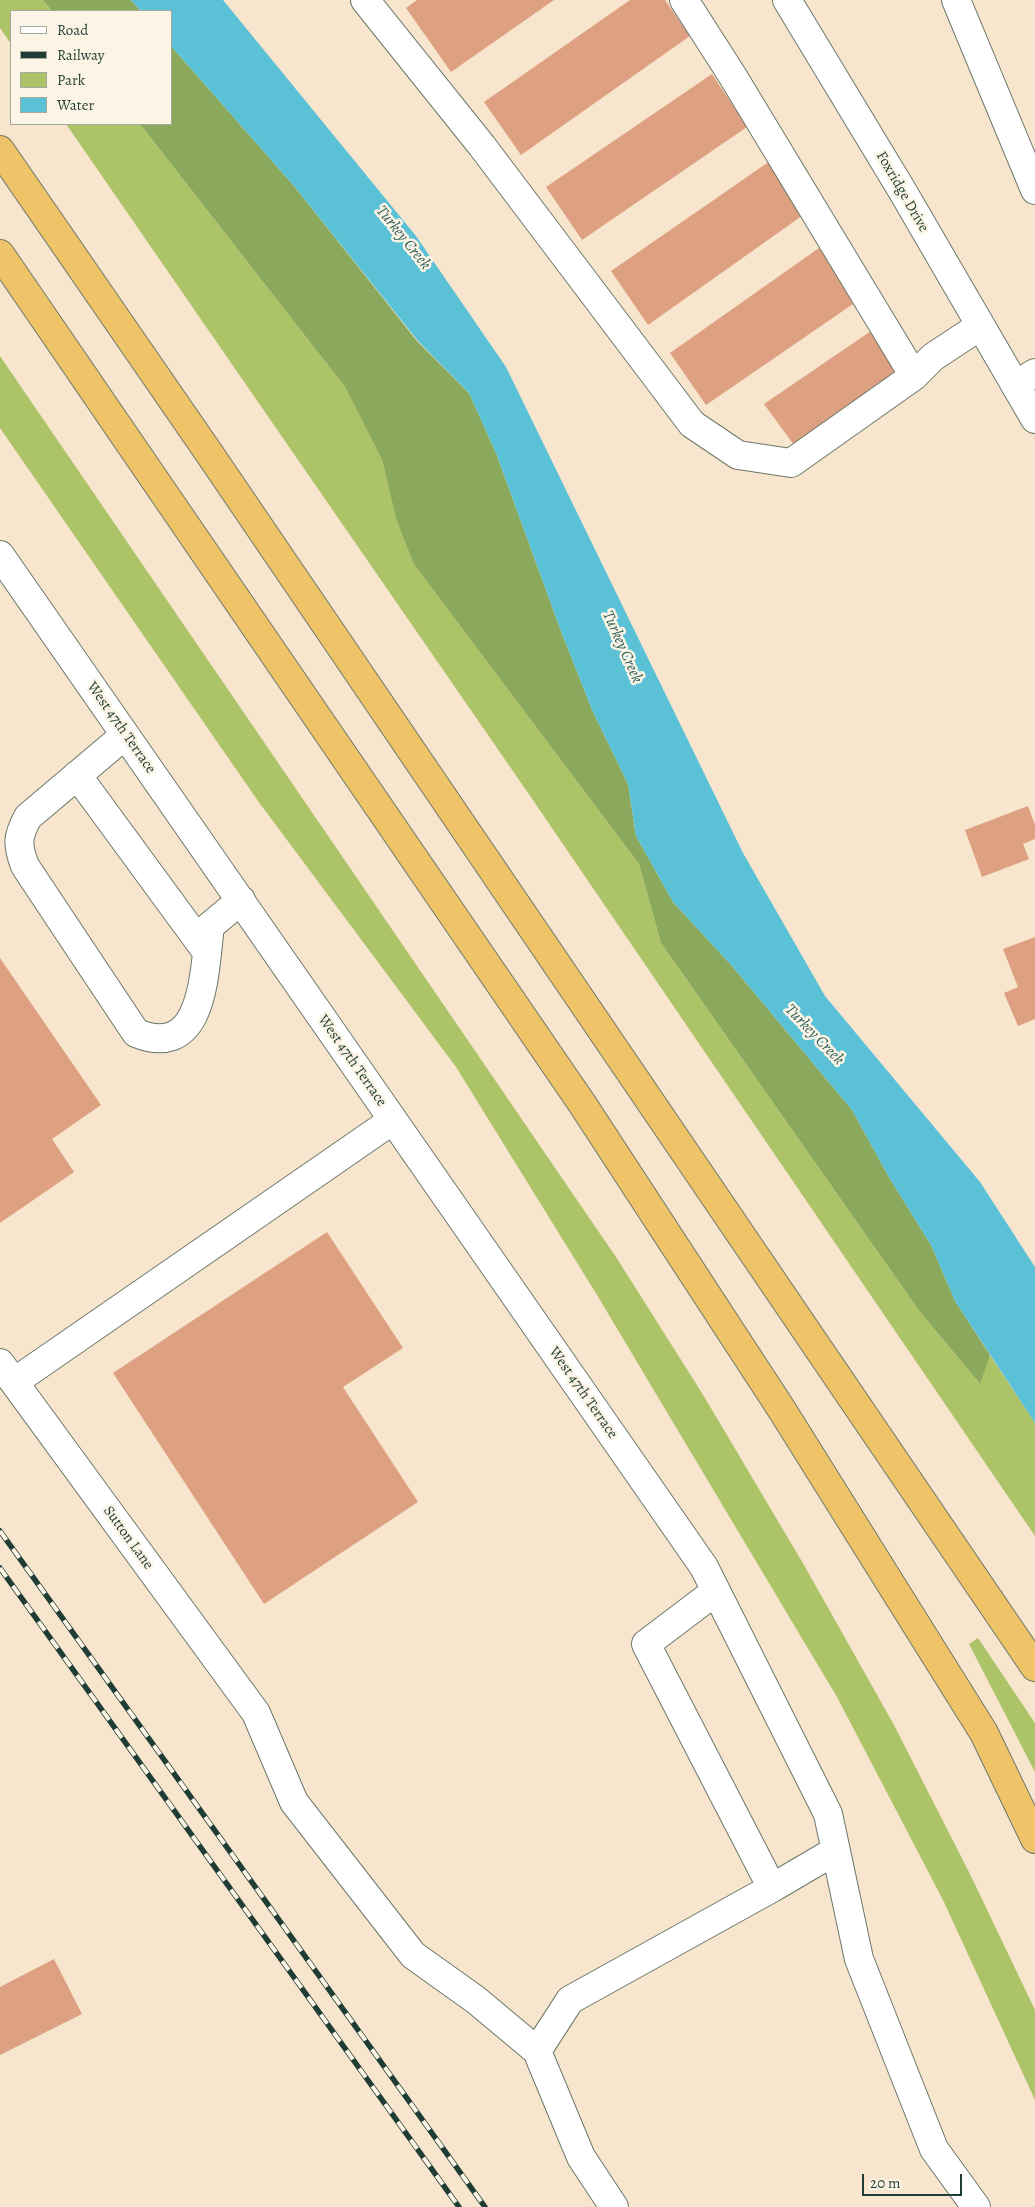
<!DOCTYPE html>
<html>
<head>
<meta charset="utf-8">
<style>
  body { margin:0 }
  #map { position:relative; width:1035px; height:2207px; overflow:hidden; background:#f8e5ce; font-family:Alegreya,serif }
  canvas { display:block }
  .legend { position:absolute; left:10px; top:10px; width:162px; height:115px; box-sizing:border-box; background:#fcf5e5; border:1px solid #a4ab9e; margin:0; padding:6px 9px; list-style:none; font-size:15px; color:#1f3d34 }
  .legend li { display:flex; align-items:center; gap:10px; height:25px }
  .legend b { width:25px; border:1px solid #a4ab9e }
  .scale { position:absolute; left:862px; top:2174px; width:100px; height:22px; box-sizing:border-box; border:2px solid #1f3d34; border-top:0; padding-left:6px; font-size:15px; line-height:18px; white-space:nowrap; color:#1f3d34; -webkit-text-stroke:4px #fcf5e5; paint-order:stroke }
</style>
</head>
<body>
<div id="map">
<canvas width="1035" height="2207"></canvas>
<ul class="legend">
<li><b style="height:6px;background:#fff"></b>Road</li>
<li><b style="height:6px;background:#1f3d34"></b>Railway</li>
<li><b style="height:14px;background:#adc368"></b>Park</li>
<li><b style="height:14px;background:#5ac1d7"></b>Water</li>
</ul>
<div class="scale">20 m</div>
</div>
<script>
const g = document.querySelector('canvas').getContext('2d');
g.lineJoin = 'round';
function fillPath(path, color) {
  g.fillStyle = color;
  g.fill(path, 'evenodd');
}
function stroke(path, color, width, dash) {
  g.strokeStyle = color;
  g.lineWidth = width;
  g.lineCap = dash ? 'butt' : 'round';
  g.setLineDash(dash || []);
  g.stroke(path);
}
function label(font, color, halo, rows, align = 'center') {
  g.font = font + ' Alegreya,serif';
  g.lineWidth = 5;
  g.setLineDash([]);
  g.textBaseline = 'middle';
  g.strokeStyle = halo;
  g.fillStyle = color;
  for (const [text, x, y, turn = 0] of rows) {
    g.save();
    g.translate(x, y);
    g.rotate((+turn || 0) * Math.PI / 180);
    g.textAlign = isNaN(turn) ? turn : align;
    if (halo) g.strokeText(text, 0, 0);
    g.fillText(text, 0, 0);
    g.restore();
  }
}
fillPath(new Path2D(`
  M0 0H43L52 11H11V44L0 28Z
  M66 124H140L345 387 382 460 396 517 413 563 639 864 661 943 920 1312 979 1383 990 1355 1035 1423V1536L526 790Z
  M0 356 616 1257 702 1393 804 1565 894 1725 970 1874 1035 2010V2100L943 1900 837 1697 597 1295 456 1067 258 801 0 428Z
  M978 1638 1035 1723V1772L969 1644Z`), '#adc368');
fillPath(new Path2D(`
  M43 0H131L141 11H52Z
  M171 46 294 186 417 341 469 393 496 453 562 634 593 712 628 784 636 836 673 902 732 966 852 1110 890 1179 931 1245 955 1301 990 1355 980 1384 920 1312 661 943 639 864 413 563 396 518 382 460 345 387 140 124H171Z`), '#8aa95c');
fillPath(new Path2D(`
  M131 0H223L416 236 506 367 743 853 825 996 980 1182 1035 1267V1423L955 1301 931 1245 890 1179 852 1110 732 966 673 902 636 836 628 784 593 712 562 634 496 453 469 393 418 341 294 186 171 46V11H141Z`), '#5ac1d7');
fillPath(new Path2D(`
  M417 0H554L451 72 406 8Z
  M630 0H665L690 36 521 155 484 102Z
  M712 74 747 127 582 240 546 187Z
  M770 161 806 213 648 325 611 271Z
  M819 248 856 302 706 405 670 353Z
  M871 331 900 374 794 445 764 404Z
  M1028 806 1035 825V839L1023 844 1029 859 982 877 965 830Z
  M1035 937V1019L1018 1026 1004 993 1018 987 1003 949Z
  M0 958 101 1105 52 1139 74 1172 0 1223Z
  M327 1232 403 1348 343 1387 418 1502 264 1604 113 1373Z
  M54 1959 82 2014 0 2055V1987Z`), '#dda181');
const minor = new Path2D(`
  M365 0 482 146 692 424 738 455 791 463 914 376 933 357 980 326
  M684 0 732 75 914 376
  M787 0 903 192 1035 419
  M956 0 1035 190
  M1015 385 1035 373
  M0 555 704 1567 828 1814 859 1959 934 2149 976 2207
  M125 735 28 817C17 837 17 845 25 866L136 1033C205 1061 204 971 210 926L241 900
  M77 775 206 951
  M0 1363 256 1713 294 1802 413 1955 476 2000 537 2051
  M14 1382 393 1120
  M716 1591 646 1644 772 1888
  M614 2207 581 2157 537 2051 570 2000 772 1888 835 1851`);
const highway = new Path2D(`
  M0 150 209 453 1035 1667
  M0 254 583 1105 782 1410 984 1733 1035 1839`);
stroke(minor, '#6b786a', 30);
stroke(highway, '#6b786a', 30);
stroke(minor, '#fff', 28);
stroke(highway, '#efc469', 28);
const rail = new Path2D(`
  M0 1531 485 2207
  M0 1568 459 2207`);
stroke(rail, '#1f3d34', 5.5);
stroke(rail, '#fcf5e5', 4, [11]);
label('15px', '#1f3d34', '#fcf5e5', [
  ["Foxridge Drive",902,192,60],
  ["West 47th Terrace",121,728,55],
  ["West 47th Terrace",352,1061,55],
  ["West 47th Terrace",583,1393,55],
  ["Sutton Lane",128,1538,54]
]);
label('italic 16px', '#2e5e5d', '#fcf5e5', [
  ["Turkey Creek",403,238,51],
  ["Turkey Creek",622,647,66],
  ["Turkey Creek",814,1035,46]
]);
</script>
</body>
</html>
